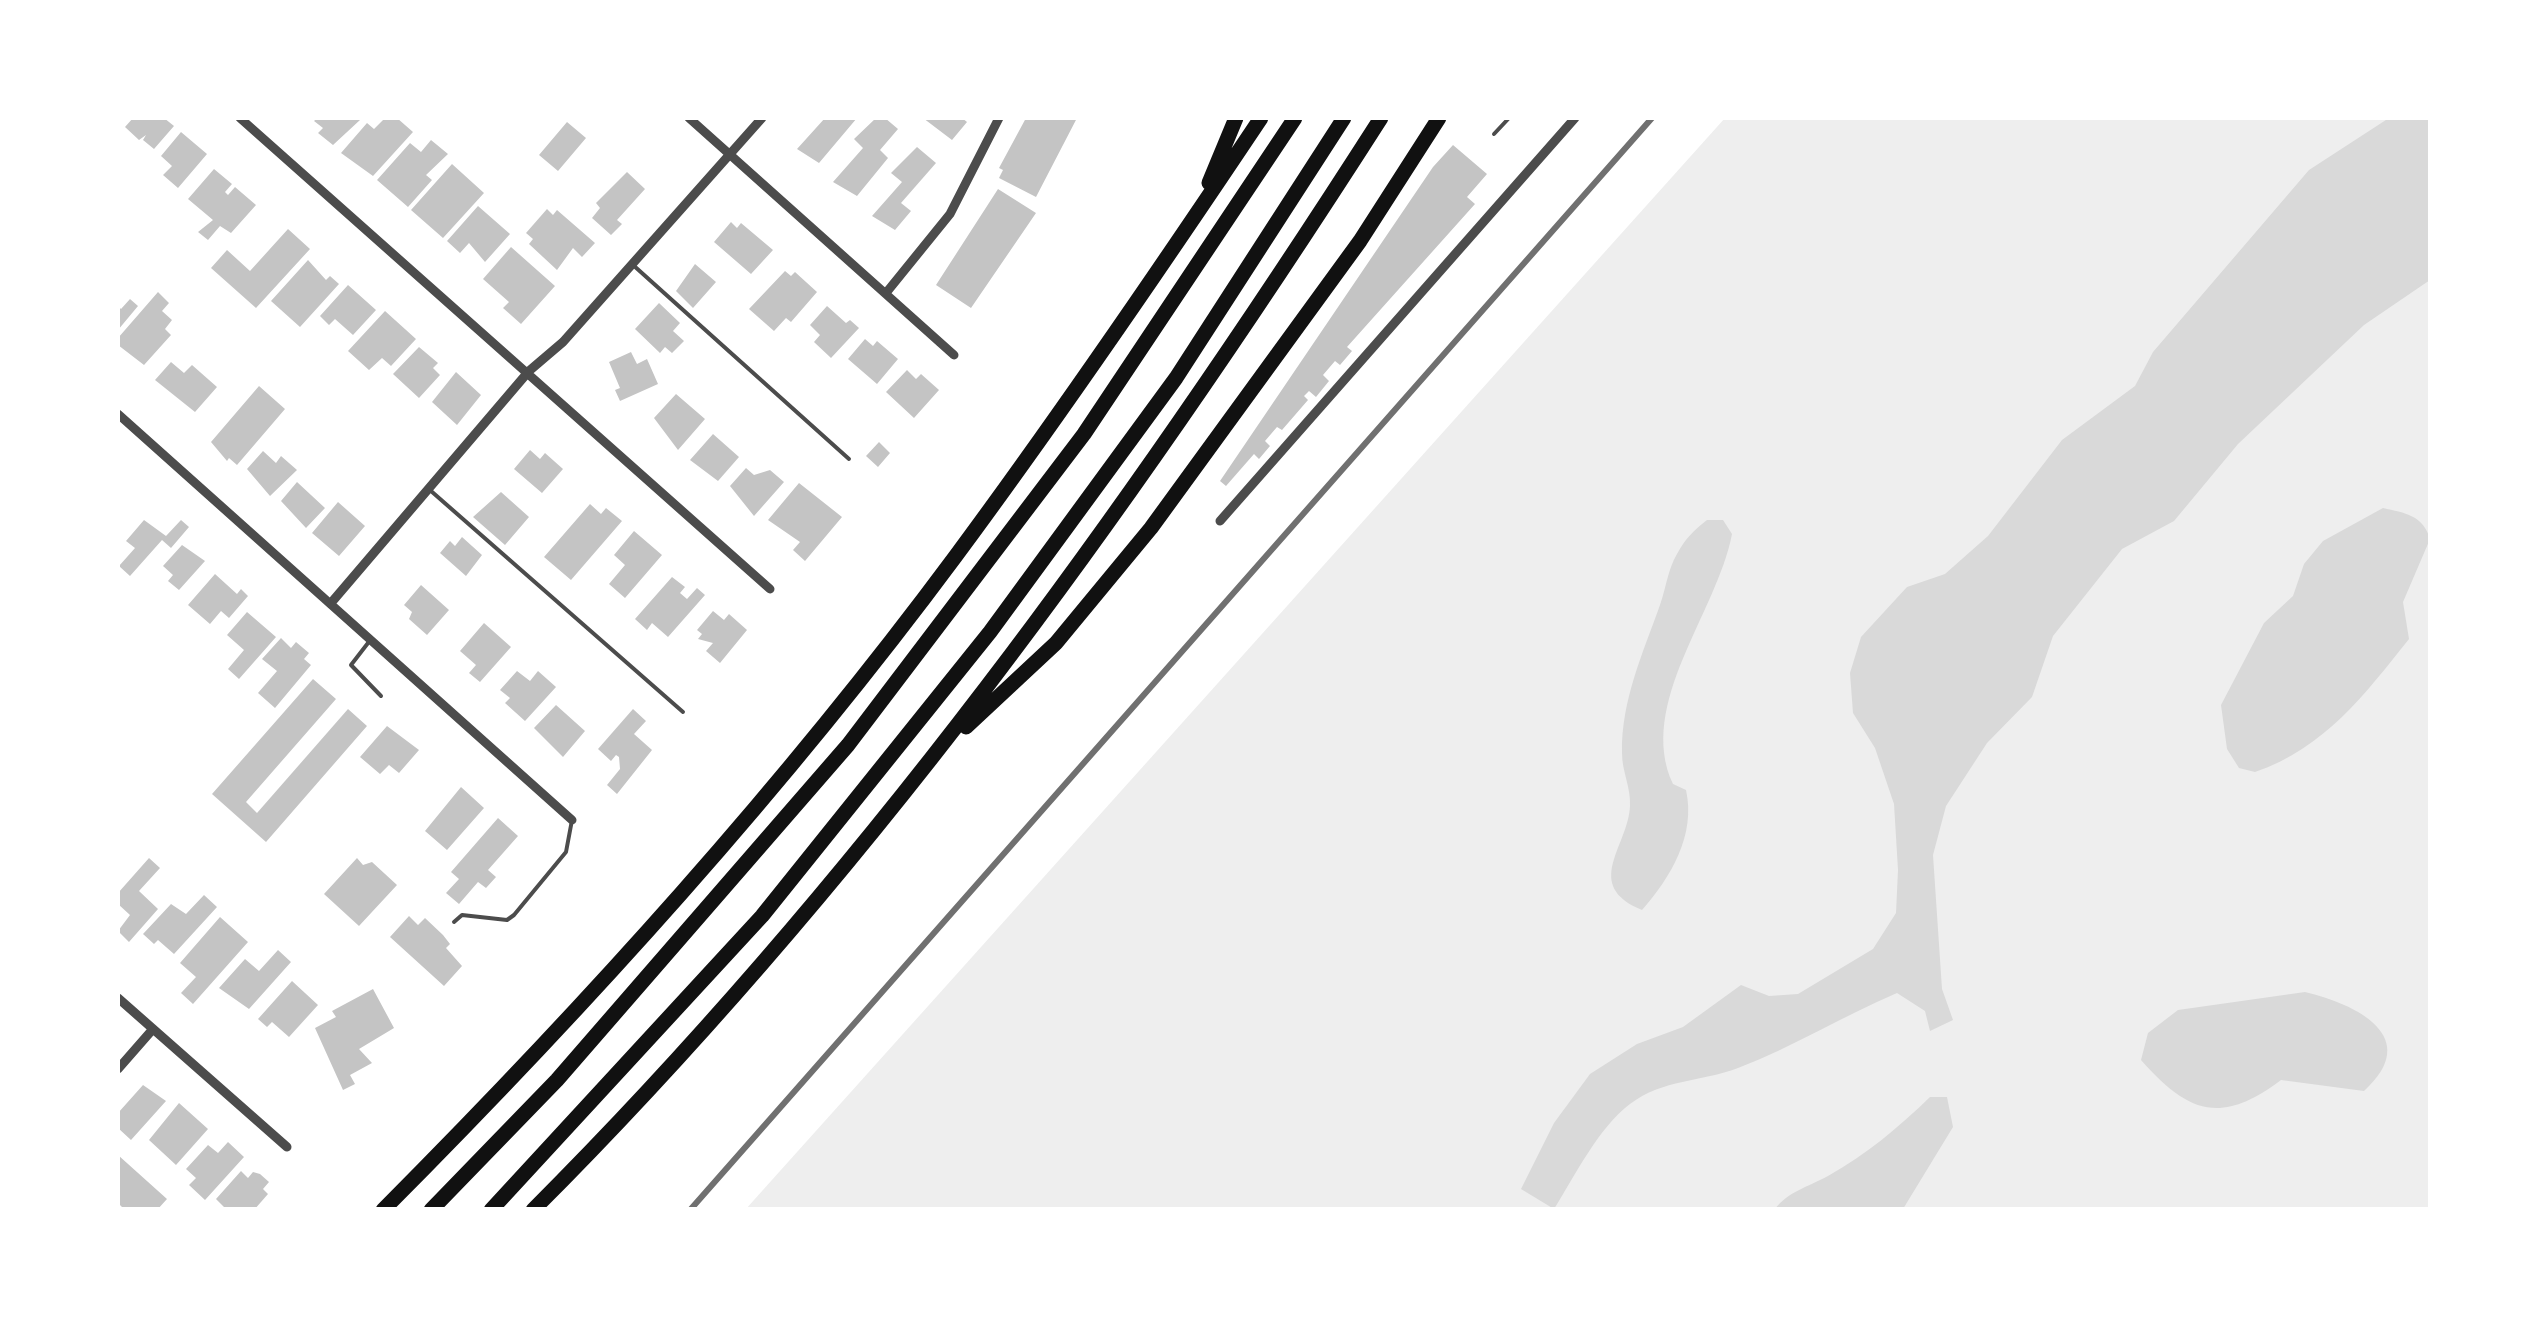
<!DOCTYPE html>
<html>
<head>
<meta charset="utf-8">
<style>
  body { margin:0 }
  #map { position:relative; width:2548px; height:1327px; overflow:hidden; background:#fff; font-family:"Fira Sans Condensed",sans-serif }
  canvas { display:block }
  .frame { position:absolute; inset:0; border:120px solid #fff; pointer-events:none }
</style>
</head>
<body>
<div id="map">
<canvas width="2548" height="1327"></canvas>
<div class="frame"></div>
</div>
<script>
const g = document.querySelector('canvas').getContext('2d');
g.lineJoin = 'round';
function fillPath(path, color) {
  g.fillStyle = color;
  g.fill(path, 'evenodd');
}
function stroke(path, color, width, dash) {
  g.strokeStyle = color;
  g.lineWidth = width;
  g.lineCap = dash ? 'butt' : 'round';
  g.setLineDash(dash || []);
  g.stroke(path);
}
fillPath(new Path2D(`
  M1725 118H2430V1209L745 1210Z`), '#eee');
fillPath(new Path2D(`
  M2389 118H2430V280L2364 325 2238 444 2174 521 2122 549 2053 636 2032 697 1987 743 1946 806 1933 855 1942 989 1953 1020 1930 1031 1925 1011 1897 993C1843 1016 1793 1047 1738 1068 1701 1082 1663 1079 1630 1104 1598 1128 1575 1176 1554 1209L1521 1189 1554 1123 1590 1074 1637 1044 1683 1027 1741 985 1769 996 1798 994 1873 949 1896 913 1898 870 1894 804 1875 748 1853 713 1850 673 1861 637 1907 587 1945 574 1988 536 2062 440 2135 386 2153 352 2309 170Z
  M2383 508C2405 513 2423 515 2430 539L2403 602 2409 639C2365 694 2325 748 2255 772L2239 768 2227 749 2221 705 2264 623 2293 596 2304 564 2323 541Z
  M1707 520H1723L1732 534C1717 613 1636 704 1673 784L1686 790C1696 835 1671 877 1642 910 1582 885 1628 847 1630 806 1631 787 1622 772 1622 753 1621 701 1643 653 1660 605 1666 588 1668 569 1677 554 1685 539 1694 530 1707 520Z
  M2305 992C2356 1004 2424 1037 2364 1091L2281 1080C2221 1125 2189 1114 2141 1060L2148 1033 2178 1010Z
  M1930 1097H1947L1953 1127 1903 1209H1775C1789 1191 1808 1187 1828 1176 1867 1154 1898 1128 1930 1097Z`), '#d9d9d9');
fillPath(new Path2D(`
  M133 118H164L174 126 154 149 143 140 146 135 139 140 125 127Z
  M317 118H357L360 120 333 145 318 133 323 128 314 121Z
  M385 118H397L413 132 373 176 341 153 367 123 374 129Z
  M825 118H857L819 163 797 149Z
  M876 118H885L898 129 880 150 888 158 857 196 833 182 863 148 854 139Z
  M923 118H962L967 122 952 140Z
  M1026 118H1077L1036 197 999 178 1003 170 999 168Z
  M567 122 586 138 558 171 539 155Z
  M181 132 207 154 178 188 163 175 172 166 161 156Z
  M431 140 448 154 426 175 432 180 408 207 377 180 410 143 421 152Z
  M1453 145 1487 174 1467 197 1475 204 1347 347 1352 351 1340 365 1335 361 1323 375 1329 381 1316 397 1309 391 1304 396 1308 400 1282 430 1277 427 1265 441 1270 446 1259 459 1254 454 1226 486 1220 481 1433 167Z
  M917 147 936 163 901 203 911 211 895 230 872 216 902 182 891 173Z
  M452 164 484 193 443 238 411 210Z
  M214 169 232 184 225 192 228 195 235 187 256 205 231 233 220 226 208 240 198 232 213 220 188 199Z
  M627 172 645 189 617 220 622 224 611 235 592 218 600 208 596 203Z
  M998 189 1036 213 971 308 936 285Z
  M478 206 510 234 485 262 469 243 460 253 447 241Z
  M547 209 553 215 557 210 595 243 582 257 573 248 557 270 529 244 533 239 526 233Z
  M731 222 737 228 741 223 773 250 751 274 714 242Z
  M288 229 310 249 256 308 211 268 227 250 250 271Z
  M511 247 555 286 521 324 503 308 509 302 483 279Z
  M308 260 326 280 330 276 339 284 300 327 271 301Z
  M695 264 716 282 693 308 676 291Z
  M785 271 791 276 795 272 817 292 791 322 786 318 774 331 749 309Z
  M348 285 376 310 353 335 335 319 329 325 320 316Z
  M158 292 169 303 162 311 172 320 165 329 171 335 144 365 118 345V338Z
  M130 299 138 306 118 330V306L121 309Z
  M659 303 680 323 673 331 684 341 672 353 665 347 660 353 635 329Z
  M827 306 846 323 850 320 859 328 831 358 814 342 820 335 810 325Z
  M385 311 416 339 391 366 382 358 369 370 348 351Z
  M865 339 873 346 877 341 898 359 877 384 848 359Z
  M419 347 438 363 433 368 440 375 419 398 393 374Z
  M631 352 637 364 647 359 658 384 620 401 615 390 620 388 609 362Z
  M171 362 184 373 192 365 217 387 195 412 155 380Z
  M907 370 916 379 921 374 939 390 914 418 886 392Z
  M456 372 481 395 457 425 432 402Z
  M259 386 285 409 237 465 229 458 227 461 211 442Z
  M676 394 705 419 678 450 654 418Z
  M713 434 739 457 718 481 690 460Z
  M879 442 890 453 878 467 866 456Z
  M530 450 540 459 545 453 563 469 542 493 514 469Z
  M263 451 276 463 281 456 297 470 270 496 247 469Z
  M746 468 754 475 770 470 784 482 754 516 730 486Z
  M297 482 325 508 306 528 281 501Z
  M799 483 842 517 805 561 793 550 800 542 768 520Z
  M501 492 529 517 505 545 473 517Z
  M338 502 365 526 339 556 312 533Z
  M590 504 601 514 606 508 622 521 571 580 544 557Z
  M144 520 166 536 181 520 189 527 171 548 162 540 130 576 119 566 135 548 126 541Z
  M634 531 662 555 625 598 609 584 625 565 614 555Z
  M462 537 482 555 466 576 440 553 450 541 455 546Z
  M182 545 205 561 179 590 168 581 173 575 163 566Z
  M215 574 237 594 241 589 248 596 229 618 221 611 210 624 188 605Z
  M672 577 685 587 680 593 687 599 697 588 705 595 668 637 652 623 647 630 635 619Z
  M421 585 449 610 427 635 409 619 412 612 404 605Z
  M713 611 724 620 729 614 747 630 720 663 706 651 713 643 698 639 702 634 697 630Z
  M247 612 276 637 239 679 228 669 244 650 227 635Z
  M484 623 511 647 480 682 469 673 476 665 460 651Z
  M281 638 291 648 296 642 309 653 304 659 311 665 275 708 258 693 277 671 262 659Z
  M517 671 530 681 538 671 556 687 525 721 505 703 510 698 500 690Z
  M313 679 336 699 246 802 257 813 348 709 367 726 266 842 212 794Z
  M556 705 585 731 563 757 534 728Z
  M633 709 646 721 634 734 652 750 617 794 607 785 620 769 619 757 616 755 611 761 598 749Z
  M387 726 419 750 399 773 389 765 380 774 360 757Z
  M461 787 484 808 447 850 425 831Z
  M498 818 518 836 488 870 496 877 486 888 478 882 459 904 446 893 459 879 451 872Z
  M149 858 160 868 139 891 158 909 129 942 118 931 130 915 118 904V893Z
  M357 858 363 865 372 862 397 885 359 926 324 894Z
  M204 895 217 907 174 954 158 940 154 944 143 934 171 904 186 914Z
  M409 916 418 925 425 918 443 935 450 944 446 948 462 966 444 986 390 937Z
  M220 917 248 942 193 1004 181 993 196 977 180 963Z
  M278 950 291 962 249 1009 219 988 245 959 259 971Z
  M292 981 318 1005 289 1037 272 1022 267 1027 258 1019Z
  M373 989 394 1028 359 1049 372 1063 350 1075 355 1084 343 1090 315 1028 336 1017 332 1011Z
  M143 1085 166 1101 131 1140 118 1128V1113Z
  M179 1103 208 1129 176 1165 149 1140Z
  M228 1142 244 1157 205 1200 189 1185 196 1178 186 1169 208 1145 218 1153Z
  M118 1155 167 1199 157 1210H125L118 1203Z
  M241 1171 248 1178 253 1172 260 1174 269 1182 263 1189 268 1194 254 1210H227L216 1199Z`), '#c4c4c4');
stroke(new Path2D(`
  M1494 134 1509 118
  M633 265 849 459
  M431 491 683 712
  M368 643 351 665 381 696
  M454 922 462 915 507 920 514 915 566 852 572 820`), '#4c4c4c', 4);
stroke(new Path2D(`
  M240 118 770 589
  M689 118 954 355
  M886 293 950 214 999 118
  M118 414 572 820
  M1220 521 1575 118
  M331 603 529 371 563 342 762 118
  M118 998 287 1147
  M118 1069 153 1029`), '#4c4c4c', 9);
stroke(new Path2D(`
  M1209 183 1236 118
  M966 727 1056 643 1151 528 1360 241 1439 118
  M383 1210C587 1005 782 790 955 557 1061 414 1162 266 1261 118
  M431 1210 557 1080 848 745 1084 434 1295 118
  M491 1210 762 916 990 632 1176 378 1344 118
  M533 1210C861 882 1132 507 1381 118`), '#111', 15);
stroke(new Path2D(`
  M690 1210 1652 118`), '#707070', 6);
</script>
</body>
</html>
